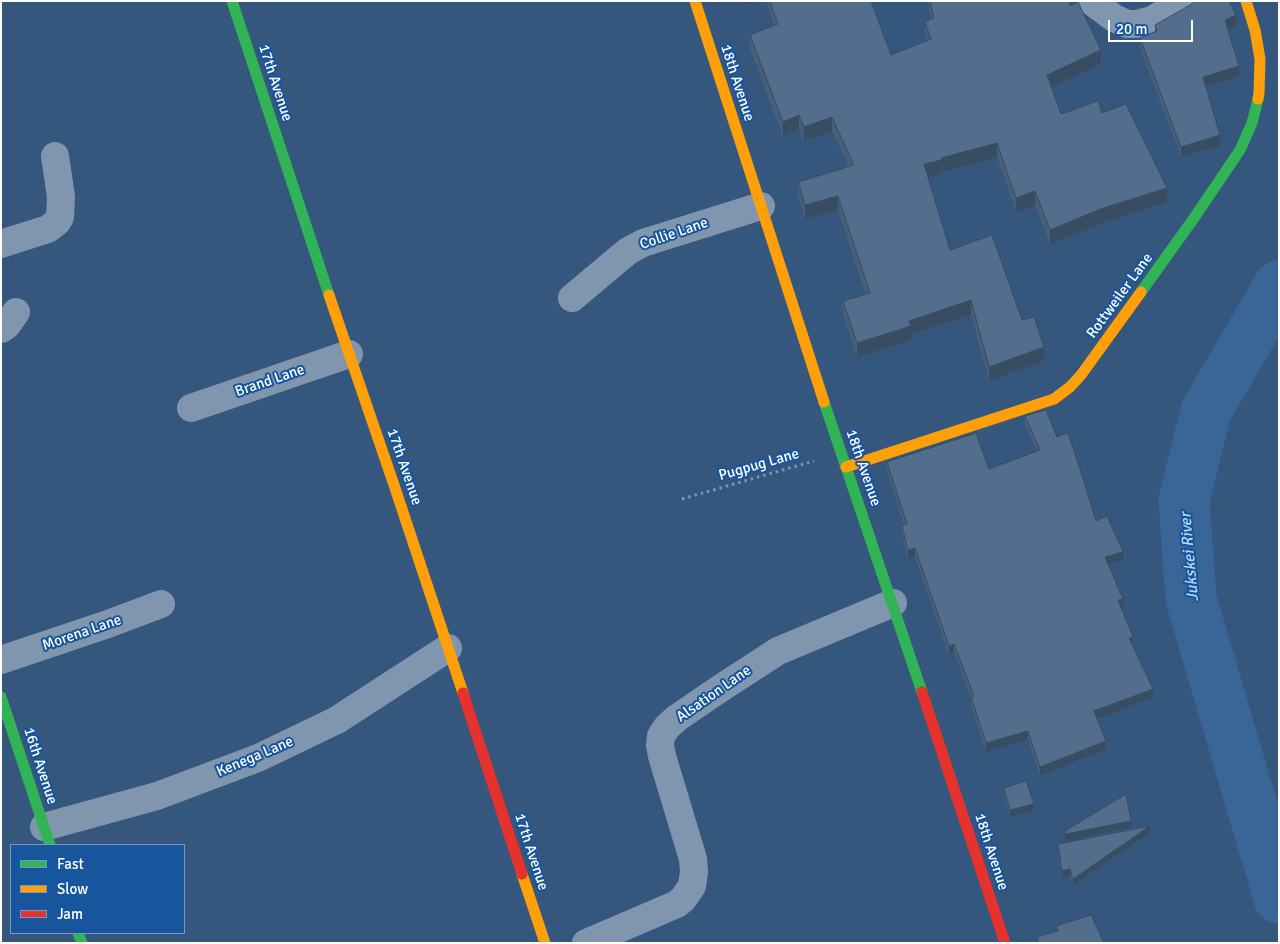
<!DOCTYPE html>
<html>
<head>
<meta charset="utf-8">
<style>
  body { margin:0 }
  #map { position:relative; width:1280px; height:944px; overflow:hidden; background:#35577e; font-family:Signika,sans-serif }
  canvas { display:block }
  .frame { position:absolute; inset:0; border:2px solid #fff; pointer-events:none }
  .legend { position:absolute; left:10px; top:844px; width:175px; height:90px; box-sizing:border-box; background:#17569c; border:1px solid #749ac4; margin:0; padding:6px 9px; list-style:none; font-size:15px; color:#fff }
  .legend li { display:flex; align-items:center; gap:10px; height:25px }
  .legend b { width:25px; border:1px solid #749ac4 }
  .scale { position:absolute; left:1108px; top:20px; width:85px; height:22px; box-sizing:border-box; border:2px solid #fff; border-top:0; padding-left:6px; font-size:15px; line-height:18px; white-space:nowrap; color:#fff; -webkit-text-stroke:4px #17569c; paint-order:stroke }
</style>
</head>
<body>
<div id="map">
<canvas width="1280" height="944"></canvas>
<div class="frame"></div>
<ul class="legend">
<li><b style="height:6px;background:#30b455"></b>Fast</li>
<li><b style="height:6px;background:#ff9f0a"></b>Slow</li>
<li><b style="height:6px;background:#e5322d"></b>Jam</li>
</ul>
<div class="scale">20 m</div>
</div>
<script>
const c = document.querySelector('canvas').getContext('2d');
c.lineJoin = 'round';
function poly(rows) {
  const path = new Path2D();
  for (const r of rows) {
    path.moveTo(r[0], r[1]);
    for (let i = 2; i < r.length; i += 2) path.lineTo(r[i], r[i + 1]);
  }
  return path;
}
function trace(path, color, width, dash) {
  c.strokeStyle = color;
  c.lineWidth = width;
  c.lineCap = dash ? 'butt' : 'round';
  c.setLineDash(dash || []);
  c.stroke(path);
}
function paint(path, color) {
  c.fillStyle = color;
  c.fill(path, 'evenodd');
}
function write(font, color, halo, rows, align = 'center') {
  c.font = font + ' Signika,sans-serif';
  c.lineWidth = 4;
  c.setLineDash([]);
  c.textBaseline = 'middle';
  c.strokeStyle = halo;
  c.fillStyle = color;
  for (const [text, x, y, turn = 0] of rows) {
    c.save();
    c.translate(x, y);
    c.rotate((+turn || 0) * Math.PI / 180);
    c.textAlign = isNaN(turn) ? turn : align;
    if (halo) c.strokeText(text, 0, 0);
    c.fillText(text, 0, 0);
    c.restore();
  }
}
const river = poly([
  [1279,286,1206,411,1184,500,1191,599,1279,898]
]);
const path = poly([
  [682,499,814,461]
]);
const street = poly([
  [1091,1,1114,18,1127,24,1137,24,1152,20,1184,1],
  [1,244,48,229,57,222,60,217,61,197,55,156],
  [572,298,628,251,643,243,761,206],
  [1,329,7,325,16,312],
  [191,408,349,354],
  [1,660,108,624,161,604],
  [44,827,157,796,258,758,337,720,448,648],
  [586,943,677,904,683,899,692,886,694,872,693,859,662,756,660,745,661,736,667,727,677,718,718,690,778,651,893,603]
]);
const fast = poly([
  [232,1,329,295],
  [1141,292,1194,218,1240,150,1252,123,1258,99],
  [824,402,922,692],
  [1,697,50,845],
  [78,933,82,943]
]);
const slow = poly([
  [695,1,824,402],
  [1246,1,1255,30,1260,59,1259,93,1258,99],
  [329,295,395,488,463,693],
  [846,467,1054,399,1070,387,1081,375,1141,292],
  [522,874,545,943]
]);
const jam = poly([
  [922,692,1005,943],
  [463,693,522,874]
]);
const wall = poly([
  [766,1,871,1,891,55,927,41,925,36,925,22,931,19,929,10,929,1,1069,1,1070,6,1101,64,1051,87,1061,114,1102,113,1167,202,1103,223,1050,244,1035,206,1016,212,997,157,942,172,942,174,928,177,950,250,1022,320,1044,361,989,381,971,315,911,334,911,340,857,357,843,315,843,301,866,295,838,210,805,219,798,196,798,182,849,167,832,131,804,141,799,129,783,136,750,49,750,35,774,25],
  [1155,25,1236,26,1228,30,1239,76,1206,87,1220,146,1181,157,1140,48,1140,38,1155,31],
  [1025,416,1057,437,1096,521,1123,560,1108,565,1123,607,1121,608,1133,645,1132,645,1153,697,1097,719,1106,749,1040,776,1028,740,986,752,971,705,971,699,954,652,949,655,915,557,908,559,902,534,902,526,904,525,887,470,887,462,989,469,1037,451,1025,425],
  [1004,788,1034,810,1010,817,1004,794],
  [1150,833,1073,885,1070,876,1062,877,1058,850,1058,844]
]);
const shadedWall = poly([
  [742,1,756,1,742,5],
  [1236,15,1236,26,1225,31,1225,20],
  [1101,50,1101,64,1047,89,1047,75],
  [1239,66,1239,76,1203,88,1203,77],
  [799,115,799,129,783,136,783,122],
  [832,117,832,131,804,141,804,127],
  [1220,135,1220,146,1181,157,1181,147],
  [997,143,997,157,942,172,942,174,924,178,924,164,941,158],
  [1167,188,1167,202,1103,223,1050,244,1050,230,1103,208],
  [1035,191,1035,206,1016,212,1016,198],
  [838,196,838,210,805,219,805,205],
  [971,300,971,315,911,334,911,340,857,357,857,343,909,321],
  [1044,347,1044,361,989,381,989,367],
  [915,548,915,557,908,559,908,550],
  [1123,552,1123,560,1105,566,1105,557],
  [1123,599,1123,607,1118,609,1118,600],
  [1133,637,1133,645,1129,646,1129,638],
  [954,644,954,652,949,655,949,646],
  [1153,689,1153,697,1094,720,1094,711],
  [1028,731,1028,740,986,752,986,743],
  [1106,741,1106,749,1040,776,1040,767],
  [1034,804,1034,810,1010,817,1010,810],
  [1131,821,1131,827,1066,841,1066,834],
  [1150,826,1150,833,1073,885,1073,879],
  [1070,869,1070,876,1062,877,1062,871]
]);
const building = poly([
  [770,1,871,1,891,55,931,39,925,22,934,18,930,1,1069,1,1070,6,1078,2,1101,50,1047,75,1061,114,1098,101,1102,113,1126,104,1167,188,1103,208,1050,230,1035,191,1016,198,997,143,941,158,942,160,924,164,950,250,992,235,1022,320,1034,317,1044,347,989,367,971,300,909,321,911,326,857,343,843,301,870,293,838,196,805,205,798,182,854,165,832,117,804,127,799,115,783,122,750,35,778,24,770,1],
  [1194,1,1229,1,1236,15,1225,20,1239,66,1203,77,1220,135,1181,147,1140,38,1157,31,1155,25,1192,4,1194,1],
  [1046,410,1057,437,1068,433,1079,466,1096,521,1107,516,1123,552,1105,557,1123,599,1118,600,1133,637,1129,638,1153,689,1094,711,1106,741,1040,767,1028,731,986,743,971,697,974,696,954,644,949,646,915,548,908,550,902,526,907,524,887,462,976,433,989,469,1040,450,1025,416,1046,410],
  [1026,781,1034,804,1010,810,1004,788,1026,781],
  [1126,794,1131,821,1066,834,1065,831,1126,794],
  [1150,826,1073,879,1070,869,1062,871,1058,844,1150,826],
  [1091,915,1104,943,1039,943,1037,937,1058,931,1056,926,1091,915]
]);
const streetNames = [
  ["17th Avenue",275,83,72],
  ["18th Avenue",737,83,72],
  ["Collie Lane",674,234,-19],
  ["Rottweiler Lane",1120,296,-54],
  ["Brand Lane",270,381,-19],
  ["Pugpug Lane",759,465,-16],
  ["17th Avenue",404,467,71],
  ["18th Avenue",863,468,71],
  ["Morena Lane",82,633,-19],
  ["Alsation Lane",714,694,-35],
  ["Kenega Lane",255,757,-23],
  ["16th Avenue",40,766,72],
  ["17th Avenue",531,852,72],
  ["18th Avenue",991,852,72]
];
const waterNames = [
  ["Jukskei River",1190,557,-95]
];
trace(river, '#3a6697', 51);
trace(path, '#8096af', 3, [2.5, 4]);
trace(street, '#8096af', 28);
trace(fast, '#30b455', 11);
trace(slow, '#ff9f0a', 11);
trace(jam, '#e5322d', 11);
paint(wall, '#475f78');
paint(shadedWall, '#394d62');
paint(building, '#526e8c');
trace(building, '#394d62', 1);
write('15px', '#fff', '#17569c', streetNames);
write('italic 16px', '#bad9f9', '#17569c', waterNames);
</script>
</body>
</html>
